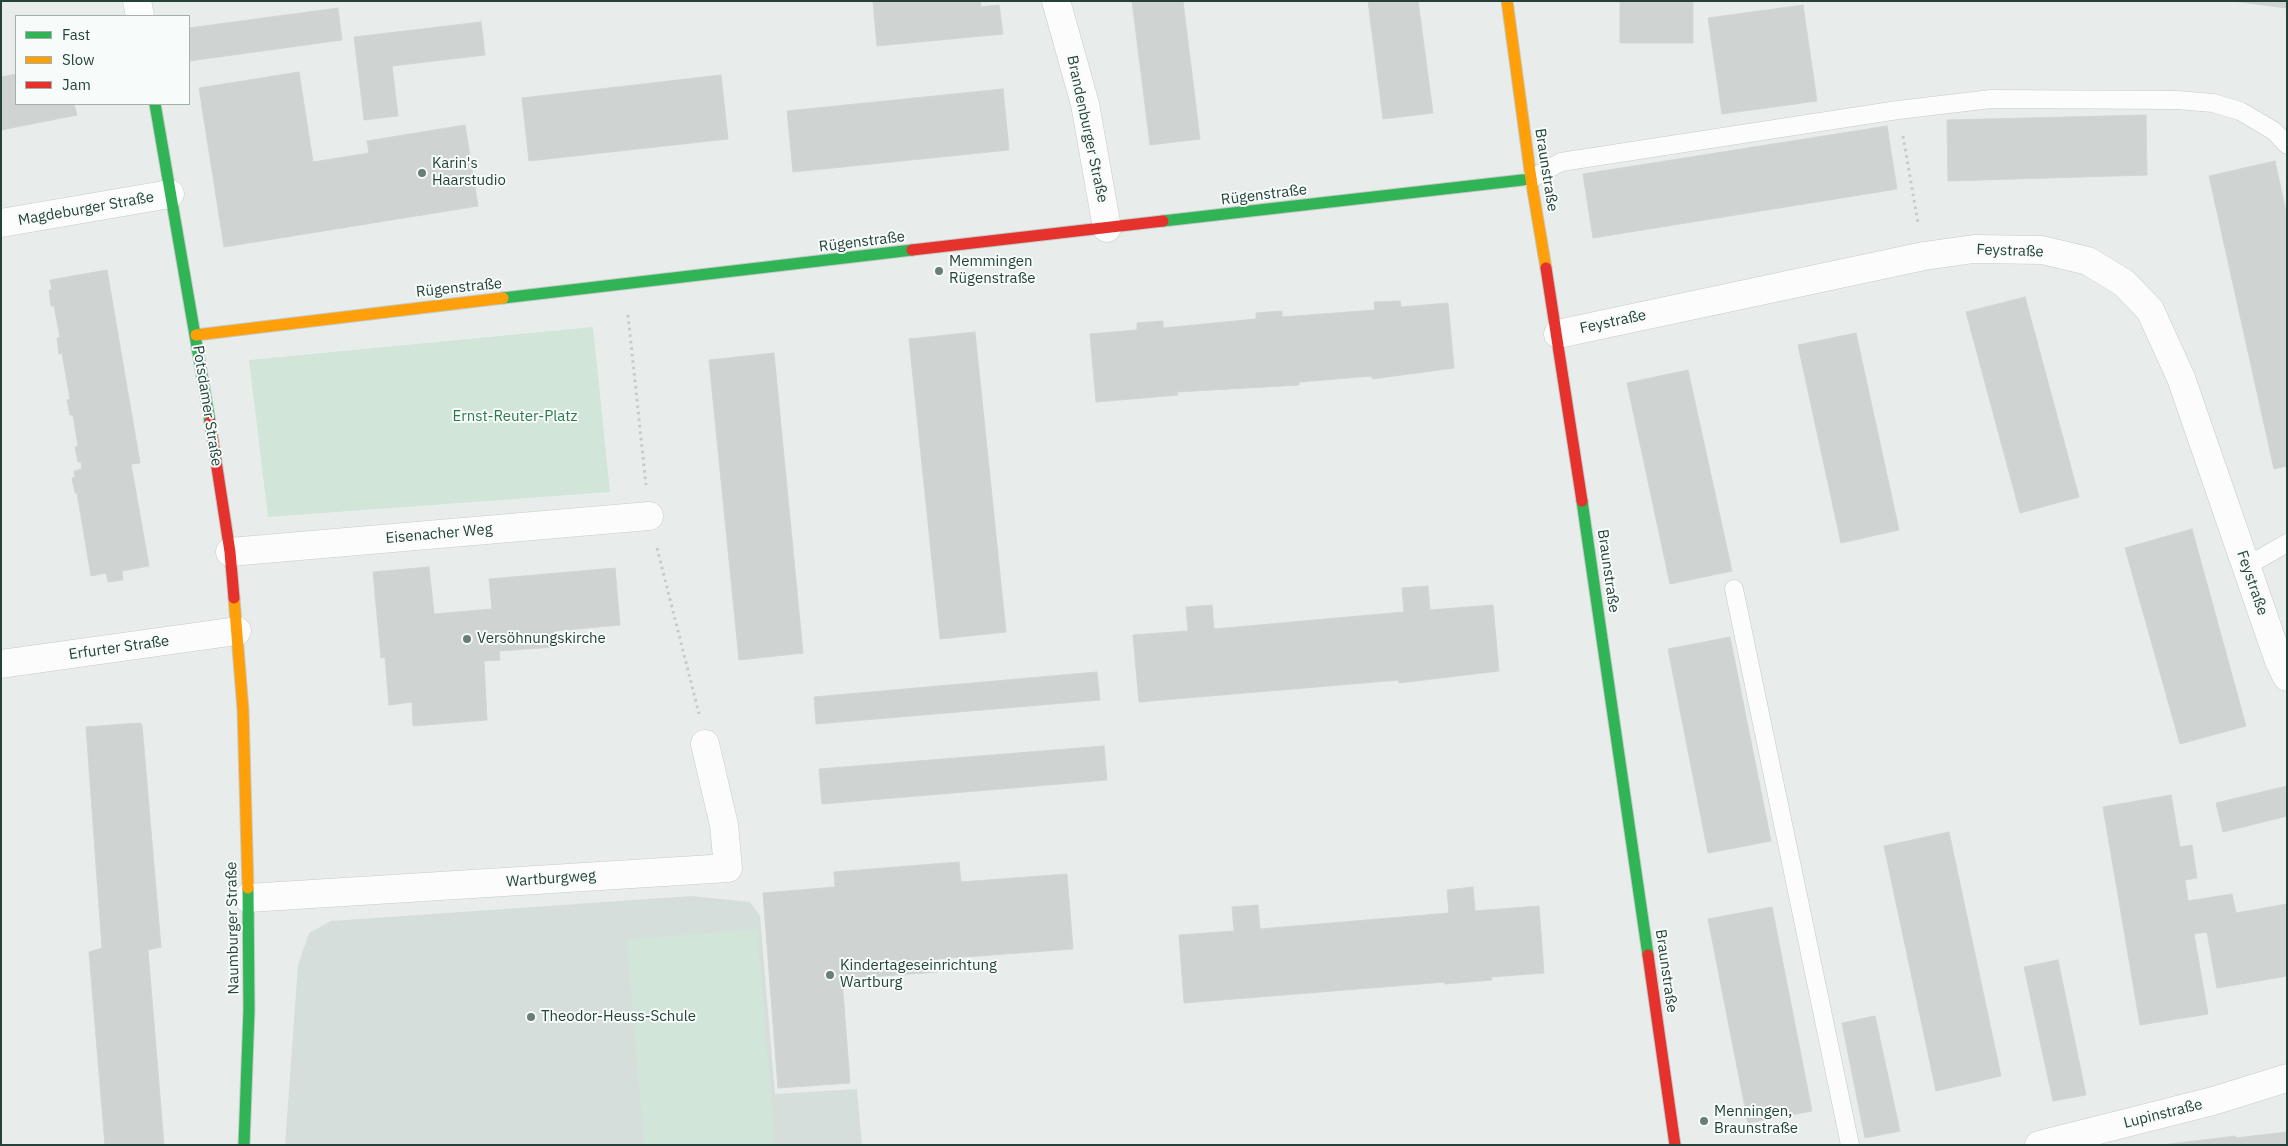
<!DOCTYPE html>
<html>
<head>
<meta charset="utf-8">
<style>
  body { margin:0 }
  #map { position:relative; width:2288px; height:1146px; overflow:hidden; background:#e8edeb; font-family:"IBM Plex Sans",sans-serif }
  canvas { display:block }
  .frame { position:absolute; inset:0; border:2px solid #24423a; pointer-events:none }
  .legend { position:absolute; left:15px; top:15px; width:175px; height:90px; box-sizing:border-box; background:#f7fbf9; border:1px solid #a3b1ad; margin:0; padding:6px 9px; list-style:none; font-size:15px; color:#24423a }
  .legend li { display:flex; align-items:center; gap:10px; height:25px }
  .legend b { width:25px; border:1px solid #a3b1ad }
</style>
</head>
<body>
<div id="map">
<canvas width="2288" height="1146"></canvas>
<div class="frame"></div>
<ul class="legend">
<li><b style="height:6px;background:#30b455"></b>Fast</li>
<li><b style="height:6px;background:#ff9f0a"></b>Slow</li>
<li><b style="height:6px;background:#e5322d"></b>Jam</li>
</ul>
</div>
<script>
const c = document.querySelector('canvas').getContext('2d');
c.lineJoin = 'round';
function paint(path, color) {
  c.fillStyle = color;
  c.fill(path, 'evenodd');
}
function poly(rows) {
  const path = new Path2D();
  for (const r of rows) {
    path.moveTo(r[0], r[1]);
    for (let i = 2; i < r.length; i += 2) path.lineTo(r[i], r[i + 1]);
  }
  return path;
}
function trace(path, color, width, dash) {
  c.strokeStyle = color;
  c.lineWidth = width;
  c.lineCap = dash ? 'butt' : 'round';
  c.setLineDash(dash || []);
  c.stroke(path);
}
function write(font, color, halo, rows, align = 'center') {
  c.font = font + ' "IBM Plex Sans",sans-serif';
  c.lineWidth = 4;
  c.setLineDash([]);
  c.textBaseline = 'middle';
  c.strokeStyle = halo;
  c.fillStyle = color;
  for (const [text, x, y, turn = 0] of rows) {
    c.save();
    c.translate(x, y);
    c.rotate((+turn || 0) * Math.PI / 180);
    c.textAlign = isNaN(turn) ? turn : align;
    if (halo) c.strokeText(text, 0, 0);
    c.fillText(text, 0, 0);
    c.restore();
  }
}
const built = poly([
  [691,896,750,902,760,916,775,1094,857,1089,862,1145,285,1145,298,965,309,933,331,921]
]);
const green = poly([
  [593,327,610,492,268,517,249,360],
  [757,929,775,1145,644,1145,627,940]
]);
const building = poly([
  [873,1,980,1,981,7,999,5,1003,34,877,46,873,1],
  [1132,1,1183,1,1200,139,1150,145,1132,1],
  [1368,1,1418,1,1433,113,1383,119,1368,1],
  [1620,1,1693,1,1693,43,1620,43,1620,1],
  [2232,1,2287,1,2287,8,2232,1],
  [1803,5,1817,101,1722,114,1708,18,1803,5],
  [338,8,342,40,189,61,189,28,338,8],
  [481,22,485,55,392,66,398,116,364,120,354,37,481,22],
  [299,72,313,162,369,153,367,141,465,125,478,206,224,247,199,88,299,72],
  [16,74,16,104,74,104,77,115,1,130,1,77,16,74],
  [721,75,728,139,529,161,522,98,721,75],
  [1003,89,1009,150,793,172,787,111,1003,89],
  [2146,115,2147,175,1948,181,1947,120,2146,115],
  [1887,126,1897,189,1593,238,1583,174,1887,126],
  [2275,161,2287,216,2287,466,2274,469,2209,176,2275,161],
  [107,270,140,463,131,464,149,566,122,571,123,580,108,582,106,573,91,576,77,493,75,493,72,478,75,477,74,471,82,469,81,462,78,462,75,447,78,446,73,415,70,415,67,400,70,399,62,353,59,354,57,338,60,337,54,306,51,306,49,290,52,290,50,280,107,270],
  [2025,297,2079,497,2020,513,1966,312,2025,297],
  [1400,301,1401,307,1448,303,1454,368,1372,379,1372,376,1299,382,1299,385,1177,392,1178,395,1096,402,1090,334,1137,330,1137,323,1163,321,1163,328,1256,319,1256,313,1282,311,1282,317,1375,310,1374,302,1400,301],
  [975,332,1006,632,940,639,909,339,975,332],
  [1856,333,1899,530,1841,543,1798,345,1856,333],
  [774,353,803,653,739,660,709,360,774,353],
  [1688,370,1732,571,1670,584,1627,383,1688,370],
  [2192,529,2246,726,2180,744,2125,548,2192,529],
  [429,567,434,614,492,609,489,579,615,568,620,625,555,631,556,647,499,651,500,660,484,661,487,720,413,726,412,702,389,705,385,657,381,658,373,572,429,567],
  [1428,586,1430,610,1493,605,1499,671,1399,683,1399,680,1139,702,1133,635,1188,631,1186,607,1212,605,1214,629,1404,612,1402,588,1428,586],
  [1730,637,1771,841,1708,853,1668,649,1730,637],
  [1097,672,1100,700,816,724,814,697,1097,672],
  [140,723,142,725,161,947,148,950,164,1145,105,1145,89,952,102,948,86,727,140,723],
  [1104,746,1107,780,822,804,819,769,1104,746],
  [2287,786,2287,816,2223,832,2216,803,2287,786],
  [2171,795,2180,847,2192,845,2197,878,2185,880,2188,901,2232,894,2236,913,2287,904,2287,976,2217,988,2207,932,2194,934,2208,1014,2140,1025,2103,807,2171,795],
  [1949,832,2001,1076,1936,1091,1884,846,1949,832],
  [959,862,961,882,1067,874,1073,949,937,959,938,972,842,979,850,1083,778,1088,763,893,835,887,834,872,959,862],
  [1473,887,1475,911,1539,906,1544,973,1491,977,1492,980,1445,984,1445,982,1184,1003,1179,935,1234,931,1232,907,1258,905,1260,929,1449,913,1447,890,1473,887],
  [1772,907,1812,1111,1748,1123,1708,919,1772,907],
  [2058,960,2086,1095,2053,1101,2024,967,2058,960],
  [1875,1016,1900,1131,1865,1138,1842,1023,1875,1016],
  [2287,1132,2287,1145,2161,1145,2236,1136,2236,1138,2287,1132]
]);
const path = poly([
  [1903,136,1918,223],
  [628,315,646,485],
  [657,548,699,714]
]);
const lane = poly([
  [1531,179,1561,162,1898,110,1991,99,2177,100,2213,103,2240,111,2274,131,2287,145],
  [2247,566,2287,543],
  [1734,589,1850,1145]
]);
const street = poly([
  [137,1,140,16],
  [1056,1,1085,104,1107,228],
  [1,223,170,194],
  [1558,334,1924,256,1974,249,2042,250,2088,261,2124,283,2150,310,2181,378,2279,661,2287,677],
  [230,552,649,516],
  [1,664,237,631],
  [248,898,728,868,724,825,705,744],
  [2039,1145,2213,1101,2287,1078]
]);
const fast = poly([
  [155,104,210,422],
  [1163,221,1531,179],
  [503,298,912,250],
  [1582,501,1648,955],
  [244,1145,249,1010,248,888]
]);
const slow = poly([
  [1507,1,1531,179,1546,268],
  [196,335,503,298],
  [234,598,243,710,248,888]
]);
const jam = poly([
  [912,250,1163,221],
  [1546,268,1582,501],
  [210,422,230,552,234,598],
  [1648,955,1675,1145]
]);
const markers = [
  [422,173,5,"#697e78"],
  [939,271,5,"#697e78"],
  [467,639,5,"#697e78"],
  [830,975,5,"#697e78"],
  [531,1017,5,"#697e78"],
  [1704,1121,5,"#697e78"]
];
const streetNames = [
  ["Brandenburger Straße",1087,129,78],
  ["Braunstraße",1546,170,81],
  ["Rügenstraße",1264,195,-7],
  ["Magdeburger Straße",86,209,-10],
  ["Rügenstraße",862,242,-7],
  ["Feystraße",2010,251,2],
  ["Rügenstraße",459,288,-6],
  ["Feystraße",1613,322,-12],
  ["Potsdamer Straße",207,406,81],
  ["Eisenacher Weg",439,534,-5],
  ["Braunstraße",1608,571,82],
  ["Feystraße",2252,583,71],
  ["Erfurter Straße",119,648,-8],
  ["Wartburgweg",551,879,-4],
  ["Naumburger Straße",233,928,-91],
  ["Braunstraße",1666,971,82],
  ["Lupinstraße",2163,1114,-14]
];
const poiNames = [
  ["Karin's",432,164],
  ["Haarstudio",432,181],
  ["Memmingen",949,262],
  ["Rügenstraße",949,279],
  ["Versöhnungskirche",477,639],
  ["Kindertageseinrichtung",840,966],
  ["Wartburg",840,983],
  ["Theodor-Heuss-Schule",541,1017],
  ["Menningen,",1714,1112],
  ["Braunstraße",1714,1129]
];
const parkNames = [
  ["Ernst-Reuter-Platz",515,417]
];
paint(built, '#d6dedb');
paint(green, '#d1e6d8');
paint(building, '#cfd4d2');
trace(building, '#d1d6d4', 1);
trace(lane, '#c5cac8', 19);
trace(street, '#c5cac8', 29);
trace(fast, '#c3cbc8', 13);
trace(slow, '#c3cbc8', 13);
trace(jam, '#c3cbc8', 13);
trace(path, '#c3ccca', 3, [2.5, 4]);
trace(lane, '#fcfcfc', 18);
trace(street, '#fcfcfc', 28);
trace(fast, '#30b455', 11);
trace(slow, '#ff9f0a', 11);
trace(jam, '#e5322d', 11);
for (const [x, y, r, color] of markers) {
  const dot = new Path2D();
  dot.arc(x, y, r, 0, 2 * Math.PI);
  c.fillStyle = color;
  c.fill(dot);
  trace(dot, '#f7fbf9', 2);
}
write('15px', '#24423a', '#f7fbf9', streetNames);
write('15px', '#24423a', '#f7fbf9', poiNames, 'left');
write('15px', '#2d7a4b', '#f7fbf9', parkNames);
</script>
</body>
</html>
